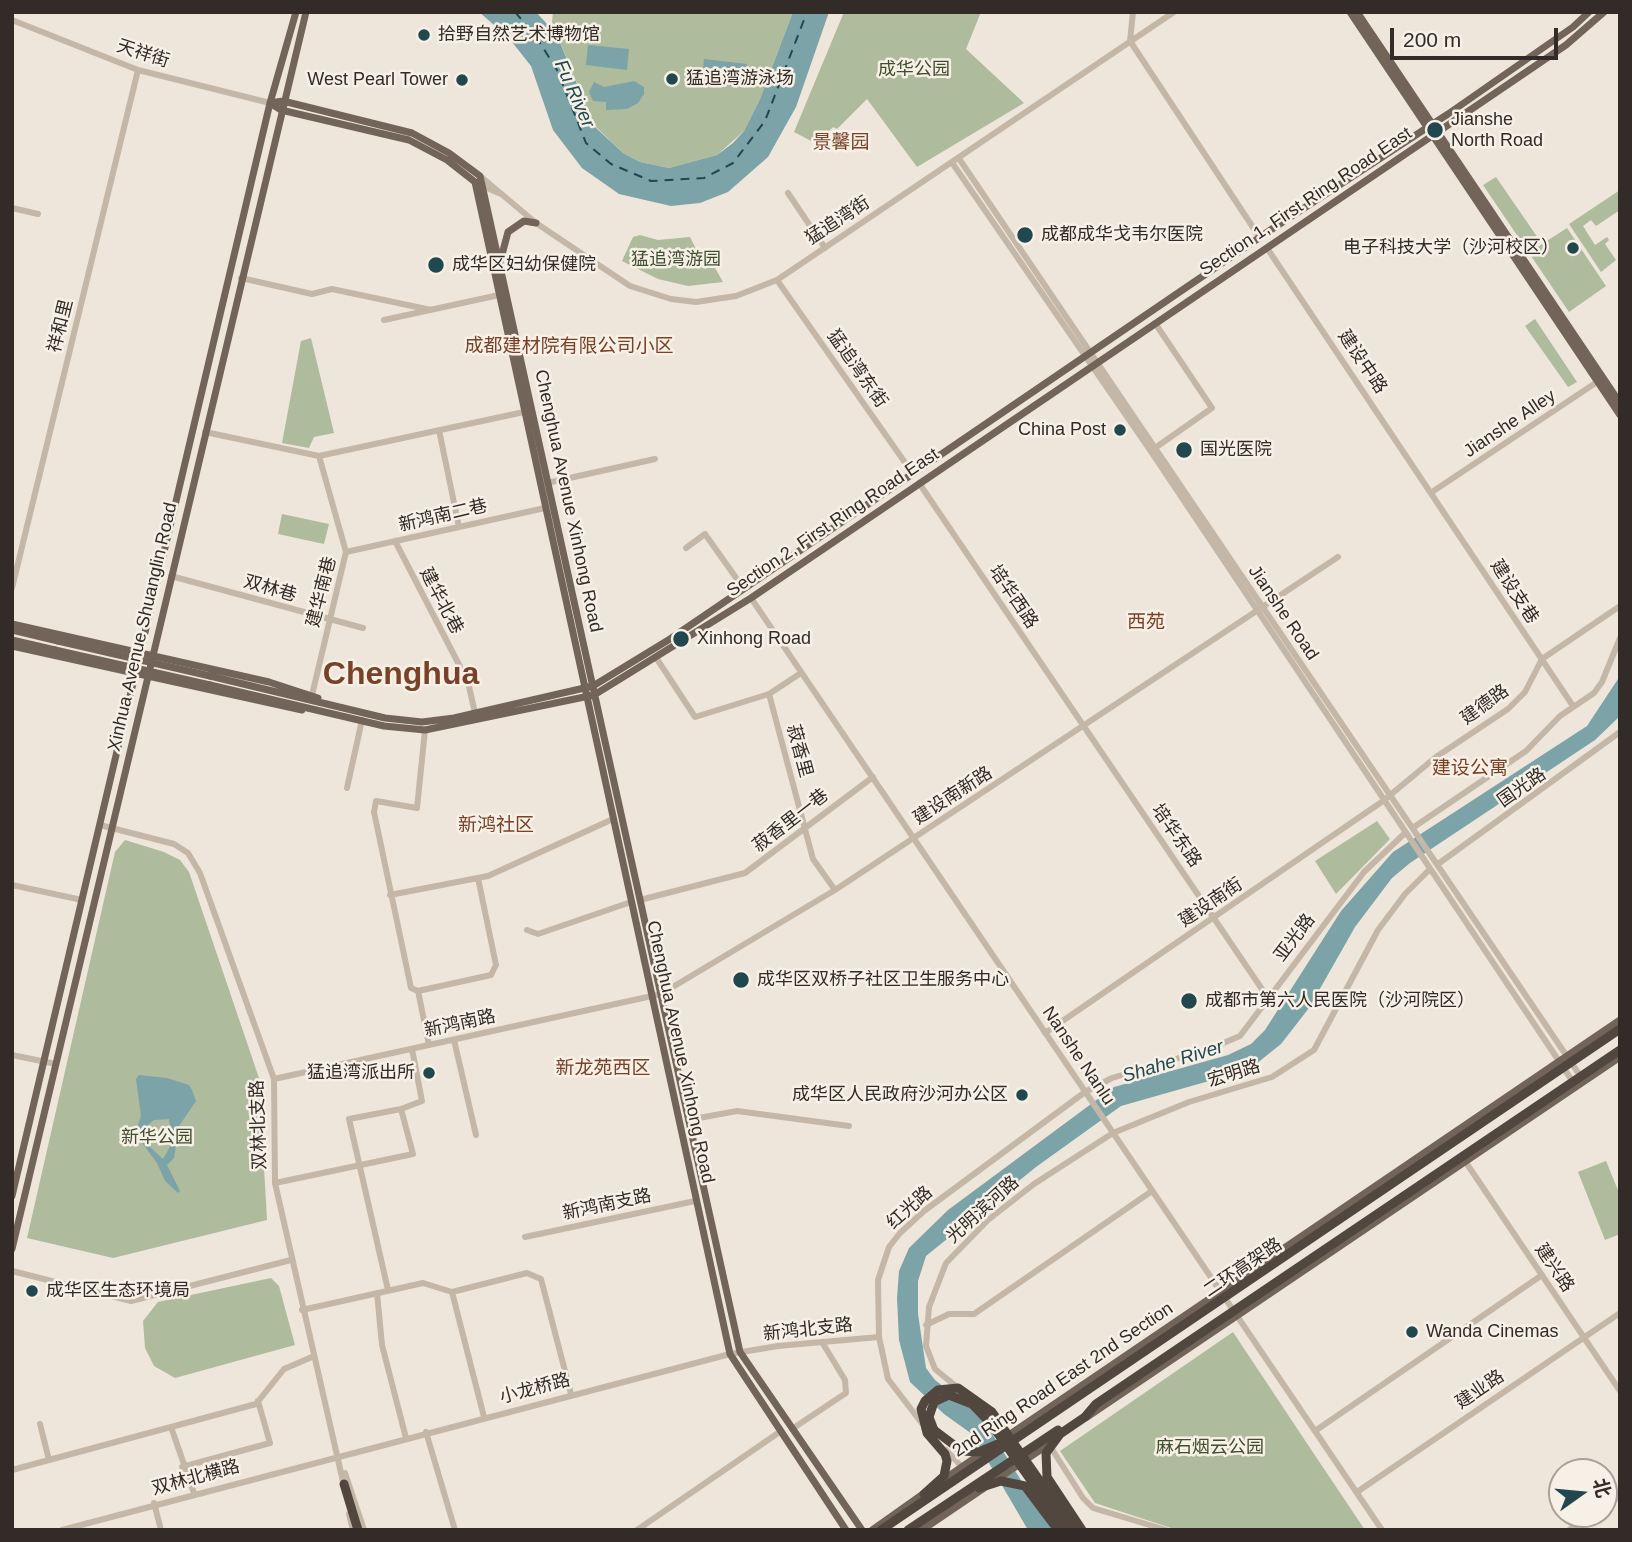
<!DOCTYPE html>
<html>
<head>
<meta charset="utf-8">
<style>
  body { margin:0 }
  #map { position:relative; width:1632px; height:1542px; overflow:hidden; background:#eee6da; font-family:Arial,"Noto Sans SC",sans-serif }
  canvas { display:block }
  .frame { position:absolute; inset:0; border:14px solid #322b27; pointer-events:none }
  .north { position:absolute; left:1548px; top:1458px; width:70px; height:70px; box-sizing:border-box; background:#f7f0e6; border:2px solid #a8a19a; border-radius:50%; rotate:75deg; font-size:19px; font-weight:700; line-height:28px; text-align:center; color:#322b27 }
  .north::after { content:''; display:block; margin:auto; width:24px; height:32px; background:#21484f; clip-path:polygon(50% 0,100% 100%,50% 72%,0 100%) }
  .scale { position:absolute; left:1390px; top:28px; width:168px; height:32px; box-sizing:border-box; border:4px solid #322b27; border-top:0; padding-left:9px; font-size:21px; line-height:24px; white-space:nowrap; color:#322b27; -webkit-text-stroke:5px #f7f0e6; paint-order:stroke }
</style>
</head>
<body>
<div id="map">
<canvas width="1632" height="1542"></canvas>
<div class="frame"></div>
<div class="north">北</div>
<div class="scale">200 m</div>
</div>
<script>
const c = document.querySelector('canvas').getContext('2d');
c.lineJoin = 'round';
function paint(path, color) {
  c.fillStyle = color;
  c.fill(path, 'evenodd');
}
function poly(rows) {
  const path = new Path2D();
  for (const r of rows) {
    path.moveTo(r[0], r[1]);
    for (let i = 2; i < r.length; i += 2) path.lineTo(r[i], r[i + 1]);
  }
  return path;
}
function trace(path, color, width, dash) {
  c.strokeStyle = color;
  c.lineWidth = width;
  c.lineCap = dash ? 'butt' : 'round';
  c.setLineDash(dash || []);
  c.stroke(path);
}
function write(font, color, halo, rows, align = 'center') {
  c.font = font + ' Arial,"Noto Sans SC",sans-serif';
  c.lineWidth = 5;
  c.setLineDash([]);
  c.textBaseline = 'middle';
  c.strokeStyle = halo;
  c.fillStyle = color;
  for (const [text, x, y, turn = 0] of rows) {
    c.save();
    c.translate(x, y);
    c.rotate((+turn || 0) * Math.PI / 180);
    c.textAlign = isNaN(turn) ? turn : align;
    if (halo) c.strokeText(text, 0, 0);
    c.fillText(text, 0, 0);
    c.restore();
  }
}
const green = poly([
  [553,12,793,12,760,99,744,131,717,155,669,168,640,162,623,153,594,125,552,22],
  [844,12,981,12,966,49,1024,103,917,167,867,99,837,129,833,127,817,144,794,132],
  [1496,177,1538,238,1532,242,1536,248,1567,228,1606,286,1569,312,1483,185],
  [1620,190,1620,210,1596,226,1591,220,1583,226,1595,245,1607,237,1609,240,1605,244,1616,260,1601,272,1569,224],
  [640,235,658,240,690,237,698,253,706,252,723,282,688,286,658,279,622,261,633,237],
  [1535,319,1577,382,1568,387,1525,326],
  [311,338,334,433,314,437,309,448,282,443,301,341],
  [282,514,329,524,324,544,278,534],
  [1377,821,1390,839,1336,894,1315,861],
  [125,840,164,852,180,860,189,872,259,1078,267,1220,113,1258,27,1238,115,852],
  [1606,1161,1620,1195,1620,1234,1605,1240,1578,1172],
  [271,1278,279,1286,295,1345,175,1378,154,1366,145,1348,143,1321,158,1302],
  [1233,1332,1314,1454,1365,1530,1177,1530,1095,1503,1060,1451]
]);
const water = poly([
  [479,12,536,12,557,35,594,126,623,153,640,162,669,168,717,155,733,143,744,131,760,99,793,12,829,12,796,107,768,157,728,192,700,203,671,206,619,194,582,168,553,130,531,66,508,37],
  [588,45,629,49,627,70,586,65],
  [704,59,747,64,744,84,702,79],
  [634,81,644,87,644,94,638,103,627,109,606,110,606,102,593,101,589,92,594,82,604,87],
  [1620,676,1620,716,1595,740,1410,863,1392,878,1355,927,1309,1008,1281,1044,1256,1064,1223,1077,1121,1106,1036,1167,926,1256,918,1281,918,1314,926,1368,935,1380,981,1416,1052,1530,1028,1530,972,1434,944,1414,910,1382,899,1340,897,1298,899,1271,909,1248,948,1210,1114,1087,1228,1055,1251,1044,1265,1030,1341,911,1393,852,1587,726],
  [139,1075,167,1078,189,1085,192,1090,196,1101,179,1126,174,1158,167,1165,180,1191,178,1193,165,1181,157,1163,140,1140,137,1128,141,1116,136,1079],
  [169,1119,172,1143,163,1159,148,1145,143,1129,154,1120]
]);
const ferry = poly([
  [515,12,535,35,557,70,586,143,611,164,651,181,704,178,733,163,765,121,807,12]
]);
const minor = poly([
  [1133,12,1130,41,1260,238],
  [12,20,138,70,270,103],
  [960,160,1583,1080],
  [953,164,1150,450,1575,1085],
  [480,176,536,223,630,286,671,299,696,302,736,296,777,280,1174,12],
  [480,185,501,194],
  [788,193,825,248],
  [12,208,38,214],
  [1267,248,1573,706],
  [241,278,312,294,332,289,431,310],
  [777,280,913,474],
  [384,320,499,295],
  [439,430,459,527],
  [205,432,319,456,524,412],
  [1155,448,1212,408,1155,323],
  [547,483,655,459],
  [919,483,1268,998],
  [1432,492,1600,380],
  [395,541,468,682,475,713],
  [686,548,705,534,744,589],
  [346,552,545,508],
  [171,576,363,628],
  [12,588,138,70],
  [751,598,1382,1530],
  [657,659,695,717,769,694,801,673],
  [769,694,813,859,835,890],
  [312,695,346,552,319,456],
  [425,730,417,808,376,801,374,812,411,988,418,991,429,1045],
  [347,788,362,720],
  [100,825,174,844,188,853,200,873,274,1079,275,1183,344,1486],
  [1414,827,1526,751,1560,716,1594,693,1602,682,1620,638],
  [1438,864,1620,732],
  [12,885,82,900],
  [390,895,488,876,613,819],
  [640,900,745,873,873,777],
  [527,930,538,934,631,902],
  [418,991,491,975,496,965,478,878],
  [1045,1033,1383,801,1436,757,1508,709,1525,692,1542,659,1620,606],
  [454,1040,476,1135],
  [12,1055,56,1064],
  [274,1079,661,994,835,890,1338,557],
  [688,1120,737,1111,849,1126],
  [1465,1161,1620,1391],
  [275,1183,413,1154,401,1109],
  [525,1237,695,1201],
  [12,1271,131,1301,291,1260],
  [388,1290,349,1119,401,1109,422,1101,412,1049],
  [452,1292,484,1417],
  [377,1293,382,1345,406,1438],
  [302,1310,423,1283,452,1292,527,1273,541,1279,571,1394],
  [926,1325,949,1314,974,1314,1152,1191],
  [958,1388,935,1369,926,1346,929,1307,946,1263,988,1220,1034,1184,1113,1133,1189,1102,1272,1077,1314,1050,1378,930,1405,894,1430,869],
  [40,1424,49,1460],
  [924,1426,888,1379,879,1337,878,1280,889,1247,900,1233,924,1211,1085,1092,1112,1078,1209,1049,1240,1036,1364,872,1405,833],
  [171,1427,194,1493],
  [792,1429,846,1393,845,1380,822,1342],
  [1315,1431,1542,1275],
  [426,1432,455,1530],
  [1050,1446,1083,1498,1093,1508,1166,1530],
  [946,1450,962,1467],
  [182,1467,270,1443,258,1401],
  [12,1470,256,1404,284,1369,312,1357],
  [345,1473,364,1530],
  [1357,1492,1620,1313],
  [154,1503,161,1530],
  [1604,1506,1620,1496],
  [349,1514,353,1530],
  [62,1530,730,1354,778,1346,879,1337],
  [637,1530,781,1431],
  [1569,1530,1592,1514]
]);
const major = poly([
  [1350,12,1620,415],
  [1357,12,1620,403],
  [270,103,283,101,412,133,449,153,480,176,740,1352,862,1530],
  [270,103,281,110,409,140,447,160,475,182,730,1354,846,1530],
  [500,262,508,232,524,221,536,223],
  [12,624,269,682,318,698],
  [12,630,58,641],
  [12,640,55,650],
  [12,646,302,710],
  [210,676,385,718,422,722,454,718,593,686,670,639,1272,229,1448,114,1573,27,1589,12],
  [210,685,384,726,425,730,594,695,751,598,1566,45,1604,12],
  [12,1196,270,103,296,12],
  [12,1249,306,12],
  [1087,1417,1620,1057],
  [1006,1437,1620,1020],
  [943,1480,985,1451],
  [872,1530,927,1491],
  [922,1530,1052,1442]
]);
const highway = poly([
  [934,1430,929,1417,934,1402,949,1395,972,1404,991,1424,1066,1530],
  [344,1484,358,1530]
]);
const majorBridge = poly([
  [58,641,210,676],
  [55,650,210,685]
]);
const highwayBridge = poly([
  [934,1430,962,1451,979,1452,998,1444],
  [979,1488,1001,1481,1025,1486,1058,1530],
  [924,1494,944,1476,947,1461,945,1454,927,1433,921,1409,925,1401,938,1390,958,1388,992,1412,1074,1530],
  [881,1530,1620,1029],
  [908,1530,1058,1430],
  [1082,1530,1047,1477,1046,1453,1060,1434,1085,1417,1096,1404,1620,1050]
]);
const markers = [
  [424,35,7,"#21484f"],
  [672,79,7,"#21484f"],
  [462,80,7,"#21484f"],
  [1435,130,9,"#21484f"],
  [1025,235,9,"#21484f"],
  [1573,248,7,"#21484f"],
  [436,265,9,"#21484f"],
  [1120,430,7,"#21484f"],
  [1184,450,9,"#21484f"],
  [681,639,9,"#21484f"],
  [741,980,9,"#21484f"],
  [1189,1001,9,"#21484f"],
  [429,1073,7,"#21484f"],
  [1022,1095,7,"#21484f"],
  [32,1291,7,"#21484f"],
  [1412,1332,7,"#21484f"]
];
const poiNames = [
  ["拾野自然艺术博物馆",438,35],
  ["猛追湾游泳场",686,79],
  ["West Pearl Tower",448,80,"right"],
  ["Jianshe",1451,120],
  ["North Road",1451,141],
  ["成都成华戈韦尔医院",1041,235],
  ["电子科技大学（沙河校区）",1559,248,"right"],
  ["成华区妇幼保健院",452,265],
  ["China Post",1106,430,"right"],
  ["国光医院",1200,450],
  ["Xinhong Road",697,639],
  ["成华区双桥子社区卫生服务中心",757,980],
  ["成都市第六人民医院（沙河院区）",1205,1001],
  ["猛追湾派出所",415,1073,"right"],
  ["成华区人民政府沙河办公区",1008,1095,"right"],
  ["成华区生态环境局",46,1291],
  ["Wanda Cinemas",1426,1332]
];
const streetNames = [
  ["天祥街",143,54,18],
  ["Section 1, First Ring Road East",1306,202,-34],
  ["猛追湾街",838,221,-33],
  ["祥和里",61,326,-76],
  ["建设中路",1362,362,56],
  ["猛追湾东街",857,369,55],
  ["Jianshe Alley",1510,424,-34],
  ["Chenghua Avenue Xinhong Road",568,501,78],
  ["新鸿南二巷",443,516,-13],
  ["Section 2, First Ring Road East",833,523,-34],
  ["双林巷",270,589,16],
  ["建华南巷",322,592,-76],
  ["建设支巷",1514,592,57],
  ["培华西路",1013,597,56],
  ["建华北巷",441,601,62],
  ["Jianshe Road",1283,613,56],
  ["Xinhua Avenue Shuanglin Road",143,627,-77],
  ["建德路",1485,705,-36],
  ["菽香里",799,751,75],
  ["国光路",1522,788,-35],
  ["建设南新路",953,796,-33],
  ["菽香里一巷",791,821,-38],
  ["培华东路",1176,836,55],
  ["建设南街",1211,903,-34],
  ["亚光路",1295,938,-53],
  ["新鸿南路",460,1024,-12],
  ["Chenghua Avenue Xinhong Road",680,1052,78],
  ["Nanshe Nanlu",1078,1056,56],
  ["宏明路",1234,1074,-17],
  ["双林北支路",259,1125,-92],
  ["新鸿南支路",607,1205,-12],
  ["红光路",910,1208,-42],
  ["光明滨河路",983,1210,-42],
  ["二环高架路",1243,1268,-34],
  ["建兴路",1554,1268,56],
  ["新鸿北支路",808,1330,-6],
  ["2nd Ring Road East 2nd Section",1063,1380,-34],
  ["小龙桥路",535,1389,-15],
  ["建业路",1480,1390,-34],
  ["双林北横路",196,1478,-15]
];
const parkNames = [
  ["成华公园",914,70],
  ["猛追湾游园",676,260],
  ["新华公园",157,1138],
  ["麻石烟云公园",1210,1448]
];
const waterNames = [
  ["Fu River",574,94,66],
  ["Shahe River",1173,1062,-17]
];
const neighbourhoodNames = [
  ["景馨园",841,143],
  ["成都建材院有限公司小区",569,347],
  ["西苑",1146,623],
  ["建设公寓",1470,769],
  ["新鸿社区",496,826],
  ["新龙苑西区",603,1069]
];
const townNames = [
  ["Chenghua",401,675]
];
paint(green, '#aebb9c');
paint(water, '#7ca3a8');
trace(ferry, '#21484f', 2, [9, 7]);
trace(minor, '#c5b7a7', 6);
trace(major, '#736459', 7);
trace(highway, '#52473f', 9);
trace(majorBridge, '#736459', 7);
trace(highwayBridge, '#52473f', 9);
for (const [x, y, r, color] of markers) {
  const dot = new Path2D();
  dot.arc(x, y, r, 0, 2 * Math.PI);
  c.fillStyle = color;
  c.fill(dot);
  trace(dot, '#f7f0e6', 2.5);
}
write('18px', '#322b27', '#f7f0e6', poiNames, 'left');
write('18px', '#322b27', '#f7f0e6', streetNames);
write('18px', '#3f4e2d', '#f7f0e6', parkNames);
write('italic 19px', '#21484f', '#f7f0e6', waterNames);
write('19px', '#784229', '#f7f0e6', neighbourhoodNames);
write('bold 32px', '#784229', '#f7f0e6', townNames);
</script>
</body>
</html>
